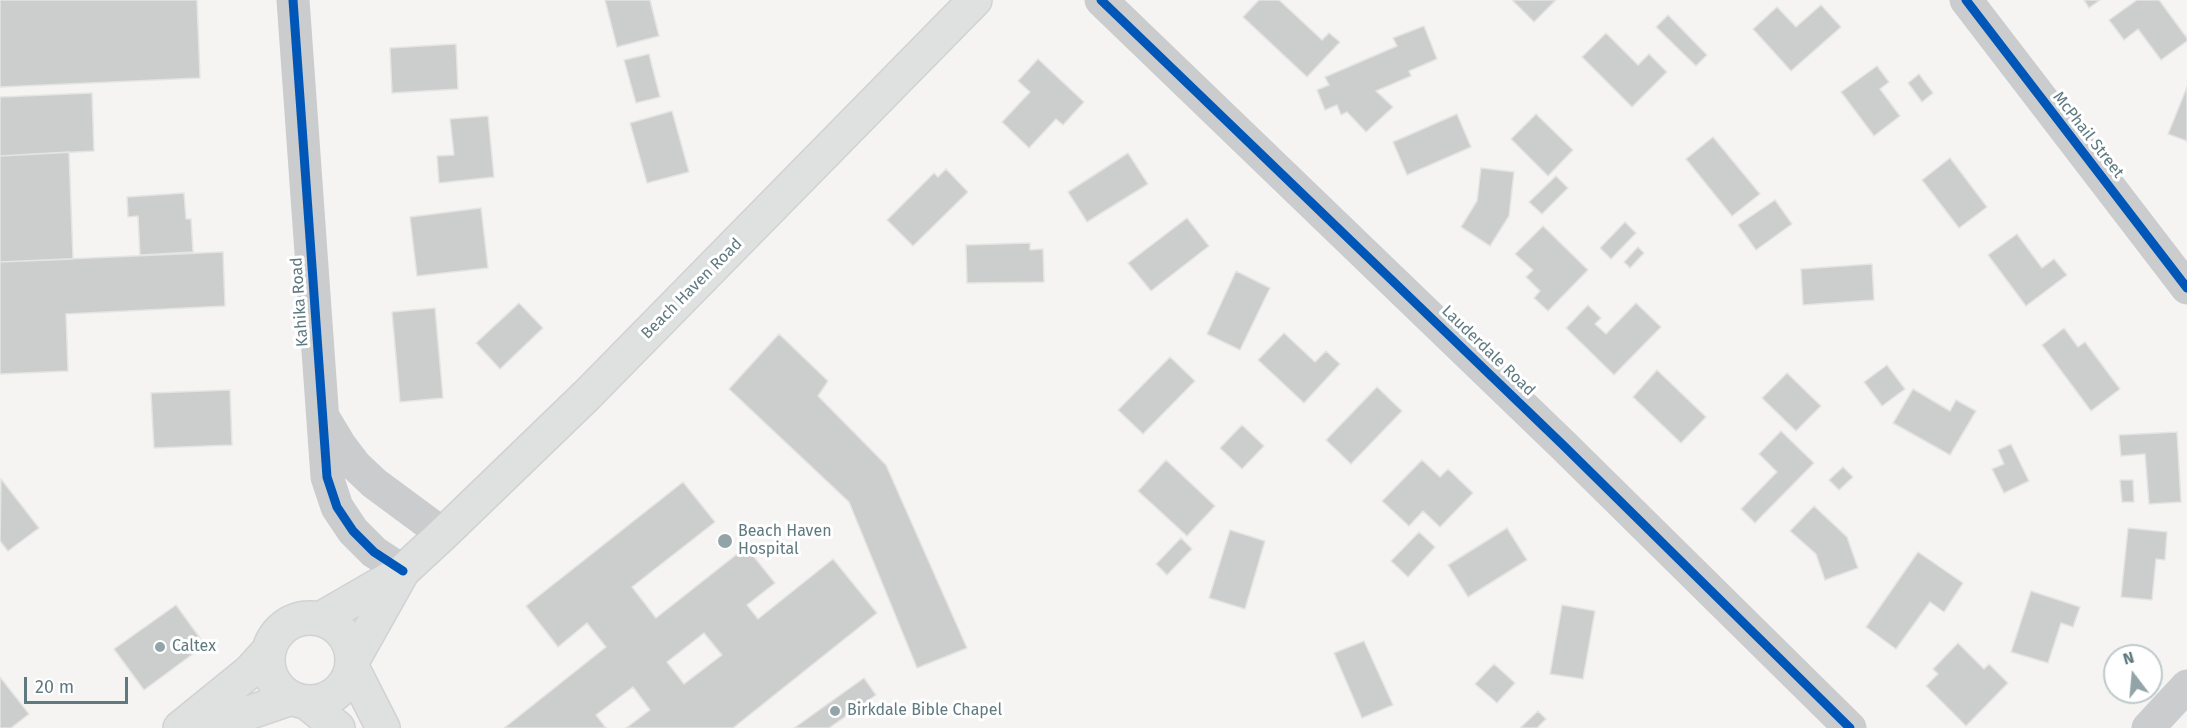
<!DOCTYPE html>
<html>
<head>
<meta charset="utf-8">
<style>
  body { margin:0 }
  #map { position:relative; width:2187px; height:728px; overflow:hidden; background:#f5f4f3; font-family:"Fira Sans",sans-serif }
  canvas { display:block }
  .north { position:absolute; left:2103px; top:644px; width:60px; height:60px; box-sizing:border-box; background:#fff; border:2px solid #bfc9cc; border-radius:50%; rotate:344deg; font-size:16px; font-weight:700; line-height:24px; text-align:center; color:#5e7980 }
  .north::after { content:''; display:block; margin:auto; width:21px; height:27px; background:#93a4a8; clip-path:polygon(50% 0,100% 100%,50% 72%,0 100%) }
  .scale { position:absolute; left:24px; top:677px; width:104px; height:27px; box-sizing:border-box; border:3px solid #5e7980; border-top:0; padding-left:8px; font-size:18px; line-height:21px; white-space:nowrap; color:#5e7980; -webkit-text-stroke:4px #fff; paint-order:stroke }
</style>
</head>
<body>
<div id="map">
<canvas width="2187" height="728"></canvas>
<div class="north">N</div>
<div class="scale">20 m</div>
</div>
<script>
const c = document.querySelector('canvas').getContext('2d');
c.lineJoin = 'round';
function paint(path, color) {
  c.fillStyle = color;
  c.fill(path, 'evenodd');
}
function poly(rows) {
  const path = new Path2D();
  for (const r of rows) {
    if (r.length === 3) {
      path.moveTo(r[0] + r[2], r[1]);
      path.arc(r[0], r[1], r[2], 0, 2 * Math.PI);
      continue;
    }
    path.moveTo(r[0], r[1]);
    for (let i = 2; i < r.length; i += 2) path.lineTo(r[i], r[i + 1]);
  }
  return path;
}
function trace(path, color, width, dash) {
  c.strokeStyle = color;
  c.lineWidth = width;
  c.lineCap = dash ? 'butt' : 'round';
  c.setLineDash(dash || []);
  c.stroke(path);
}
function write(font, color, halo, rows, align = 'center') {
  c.font = font + ' "Fira Sans",sans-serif';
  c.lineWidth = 6;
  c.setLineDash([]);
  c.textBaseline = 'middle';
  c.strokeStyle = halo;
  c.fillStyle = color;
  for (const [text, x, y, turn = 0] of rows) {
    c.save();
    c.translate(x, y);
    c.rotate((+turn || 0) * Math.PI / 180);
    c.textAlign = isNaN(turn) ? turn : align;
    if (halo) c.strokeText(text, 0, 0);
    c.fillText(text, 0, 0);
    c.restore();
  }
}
const building = poly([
  [0,0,197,0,200,78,0,87,0,0],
  [605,0,650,0,659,36,617,47,605,0],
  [1259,0,1279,0,1322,40,1329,33,1340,42,1307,77,1243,17,1259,0],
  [1512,0,1556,0,1534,22,1512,0],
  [2084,0,2100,0,2089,8,2084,0],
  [2137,0,2159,0,2187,38,2187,41,2161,60,2138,29,2124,40,2109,20,2137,0],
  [1821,5,1841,27,1791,71,1753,29,1777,7,1796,27,1821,5],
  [1668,15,1707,55,1696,66,1656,27,1668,15],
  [1424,26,1437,59,1409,71,1411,76,1376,91,1393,107,1366,132,1347,112,1341,115,1337,105,1325,110,1317,90,1329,85,1325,77,1397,46,1393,38,1424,26],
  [1606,33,1638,65,1649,54,1667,72,1632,107,1582,57,1606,33],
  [456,44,458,89,392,93,390,48,456,44],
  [649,54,660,97,636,103,624,60,649,54],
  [1038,59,1084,102,1063,125,1056,119,1029,148,1002,122,1030,92,1018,81,1038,59],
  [1877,66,1889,82,1880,89,1900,116,1874,136,1841,92,1877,66],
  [1919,74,1933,93,1922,102,1908,83,1919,74],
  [2187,87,2187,141,2168,134,2187,87],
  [92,93,94,151,0,156,0,97,92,93],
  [672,111,689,172,647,183,630,123,672,111],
  [1457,114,1471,147,1407,175,1393,142,1457,114],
  [1536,114,1573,150,1548,176,1511,139,1536,114],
  [488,116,494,177,439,183,437,156,454,155,450,119,488,116],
  [1713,137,1760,194,1732,216,1686,159,1713,137],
  [69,152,73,259,0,262,0,156,69,152],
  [1128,153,1148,184,1087,222,1068,192,1128,153],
  [1950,158,1987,207,1959,228,1922,180,1950,158],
  [1481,168,1514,172,1509,216,1490,246,1461,227,1477,201,1481,168],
  [946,169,968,192,913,246,887,220,934,173,938,177,946,169],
  [1556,176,1568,188,1542,214,1529,202,1556,176],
  [184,193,186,219,191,219,193,252,140,255,138,216,128,217,127,197,184,193],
  [1775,200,1792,224,1756,250,1738,225,1775,200],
  [481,208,488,268,417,276,410,217,481,208],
  [1187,218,1209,246,1151,291,1128,263,1187,218],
  [1625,222,1636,233,1611,259,1600,248,1625,222],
  [1543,226,1588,270,1548,311,1534,298,1540,291,1526,277,1533,270,1515,254,1543,226],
  [2017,234,2042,268,2054,259,2067,275,2026,306,1988,255,2017,234],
  [1030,243,1030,250,1043,249,1044,282,967,283,966,245,1030,243],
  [1638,247,1644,253,1630,268,1624,262,1638,247],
  [223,252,225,306,66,314,68,371,0,374,0,262,223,252],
  [1872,264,1874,300,1803,305,1801,269,1872,264],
  [1236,271,1270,288,1240,350,1207,334,1236,271],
  [519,303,543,328,500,369,476,343,519,303],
  [1636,303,1661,327,1614,375,1566,328,1588,305,1601,318,1595,324,1606,334,1636,303],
  [435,308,443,398,400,402,392,312,435,308],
  [2064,328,2078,347,2085,342,2120,389,2091,411,2042,345,2064,328],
  [1284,333,1315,362,1326,351,1340,364,1304,403,1258,360,1284,333],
  [779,334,828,381,818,396,886,465,967,648,917,668,849,502,729,389,779,334],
  [1170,357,1195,381,1143,434,1118,410,1170,357],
  [1887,365,1905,389,1882,406,1864,382,1887,365],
  [1657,370,1706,417,1681,443,1633,397,1657,370],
  [1787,373,1821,406,1796,431,1762,398,1787,373],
  [1377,387,1402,411,1351,464,1326,440,1377,387],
  [1913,389,1950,411,1956,400,1976,411,1950,455,1893,423,1913,389],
  [230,390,232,445,154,448,151,393,230,390],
  [1242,425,1264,446,1242,469,1220,448,1242,425],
  [1781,431,1814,463,1755,523,1741,509,1777,472,1759,454,1781,431],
  [2177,432,2181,502,2149,504,2145,454,2121,456,2119,435,2177,432],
  [2011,444,2029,481,2004,493,1992,469,2004,464,1998,450,2011,444],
  [1166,460,1215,506,1187,536,1138,491,1166,460],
  [1422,460,1440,477,1448,469,1473,493,1440,527,1423,511,1409,526,1382,501,1422,460],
  [1843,467,1853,477,1839,490,1829,480,1843,467],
  [1,479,39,528,8,551,0,541,1,479],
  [2120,480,2133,480,2134,502,2122,502,2120,480],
  [683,482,715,522,632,587,656,618,746,547,775,583,747,605,758,619,833,559,877,613,733,728,626,728,650,710,633,687,596,715,606,728,504,728,606,647,587,623,558,647,526,606,683,482],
  [704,633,722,655,684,684,667,662,704,633],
  [1814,506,1847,537,1858,568,1825,580,1816,554,1790,531,1814,506],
  [1507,528,1527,560,1468,597,1448,565,1507,528],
  [2128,528,2167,532,2165,560,2156,559,2152,600,2121,597,2128,528],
  [1230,530,1265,541,1245,609,1209,598,1230,530],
  [1419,532,1435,547,1408,577,1391,561,1419,532],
  [1181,538,1192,549,1167,575,1156,564,1181,538],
  [1918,552,1963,583,1944,612,1930,602,1896,649,1866,627,1918,552],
  [2031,591,2080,607,2073,627,2061,623,2048,663,2011,652,2031,591],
  [176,605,205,645,144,690,114,649,176,605],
  [1562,605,1595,611,1583,679,1550,674,1562,605],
  [1364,641,1393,705,1362,718,1334,653,1364,641],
  [1958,643,1984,669,1989,664,2008,683,1966,726,1926,686,1938,674,1933,669,1958,643],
  [1494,664,1515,683,1497,703,1475,684,1494,664],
  [0,677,29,714,11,728,0,728,0,677],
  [864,678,876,695,829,728,794,728,864,678],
  [1538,711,1546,719,1537,728,1520,728,1538,711]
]);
const minor = poly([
  [293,0,327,477,337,507,353,531,374,552,403,571],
  [1101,0,1564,446,1850,728],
  [1966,0,2187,288],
  [325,420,340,445,355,465,374,483,443,534],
  [2148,728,2187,686]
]);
const major = poly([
  [310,660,42],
  [320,619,403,571,443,534,587,395,975,0],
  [353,660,403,571],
  [352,667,383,728],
  [306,702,338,728],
  [180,728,249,672,269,650],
  [204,728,292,698]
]);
const cycleway = poly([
  [293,0,327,477,337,507,353,531,374,552,403,571],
  [1101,0,1564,446,1850,728],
  [1966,0,2187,288]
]);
const markers = [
  [725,541,8,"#93a4a8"],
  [160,647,6,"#93a4a8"],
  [835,711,6,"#93a4a8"]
];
const streetNames = [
  ["McPhail Street",2088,135,52],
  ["Beach Haven Road",692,289,-45],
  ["Kahika Road",300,302,-94],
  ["Lauderdale Road",1488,351,44]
];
const poiNames = [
  ["Beach Haven",738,532],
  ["Hospital",738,550],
  ["Caltex",172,647],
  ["Birkdale Bible Chapel",847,711]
];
paint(building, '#cccece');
trace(building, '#e4e4e3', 1.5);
trace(major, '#d1d2d3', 36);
trace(minor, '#cacccd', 33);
trace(major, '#dfe0e0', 33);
trace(cycleway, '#0057b8', 9);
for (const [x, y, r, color] of markers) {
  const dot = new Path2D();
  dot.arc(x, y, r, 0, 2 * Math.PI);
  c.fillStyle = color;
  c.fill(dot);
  trace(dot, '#fff', 2);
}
write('16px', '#5e7980', '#fff', streetNames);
write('16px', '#5e7980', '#fff', poiNames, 'left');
</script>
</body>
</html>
